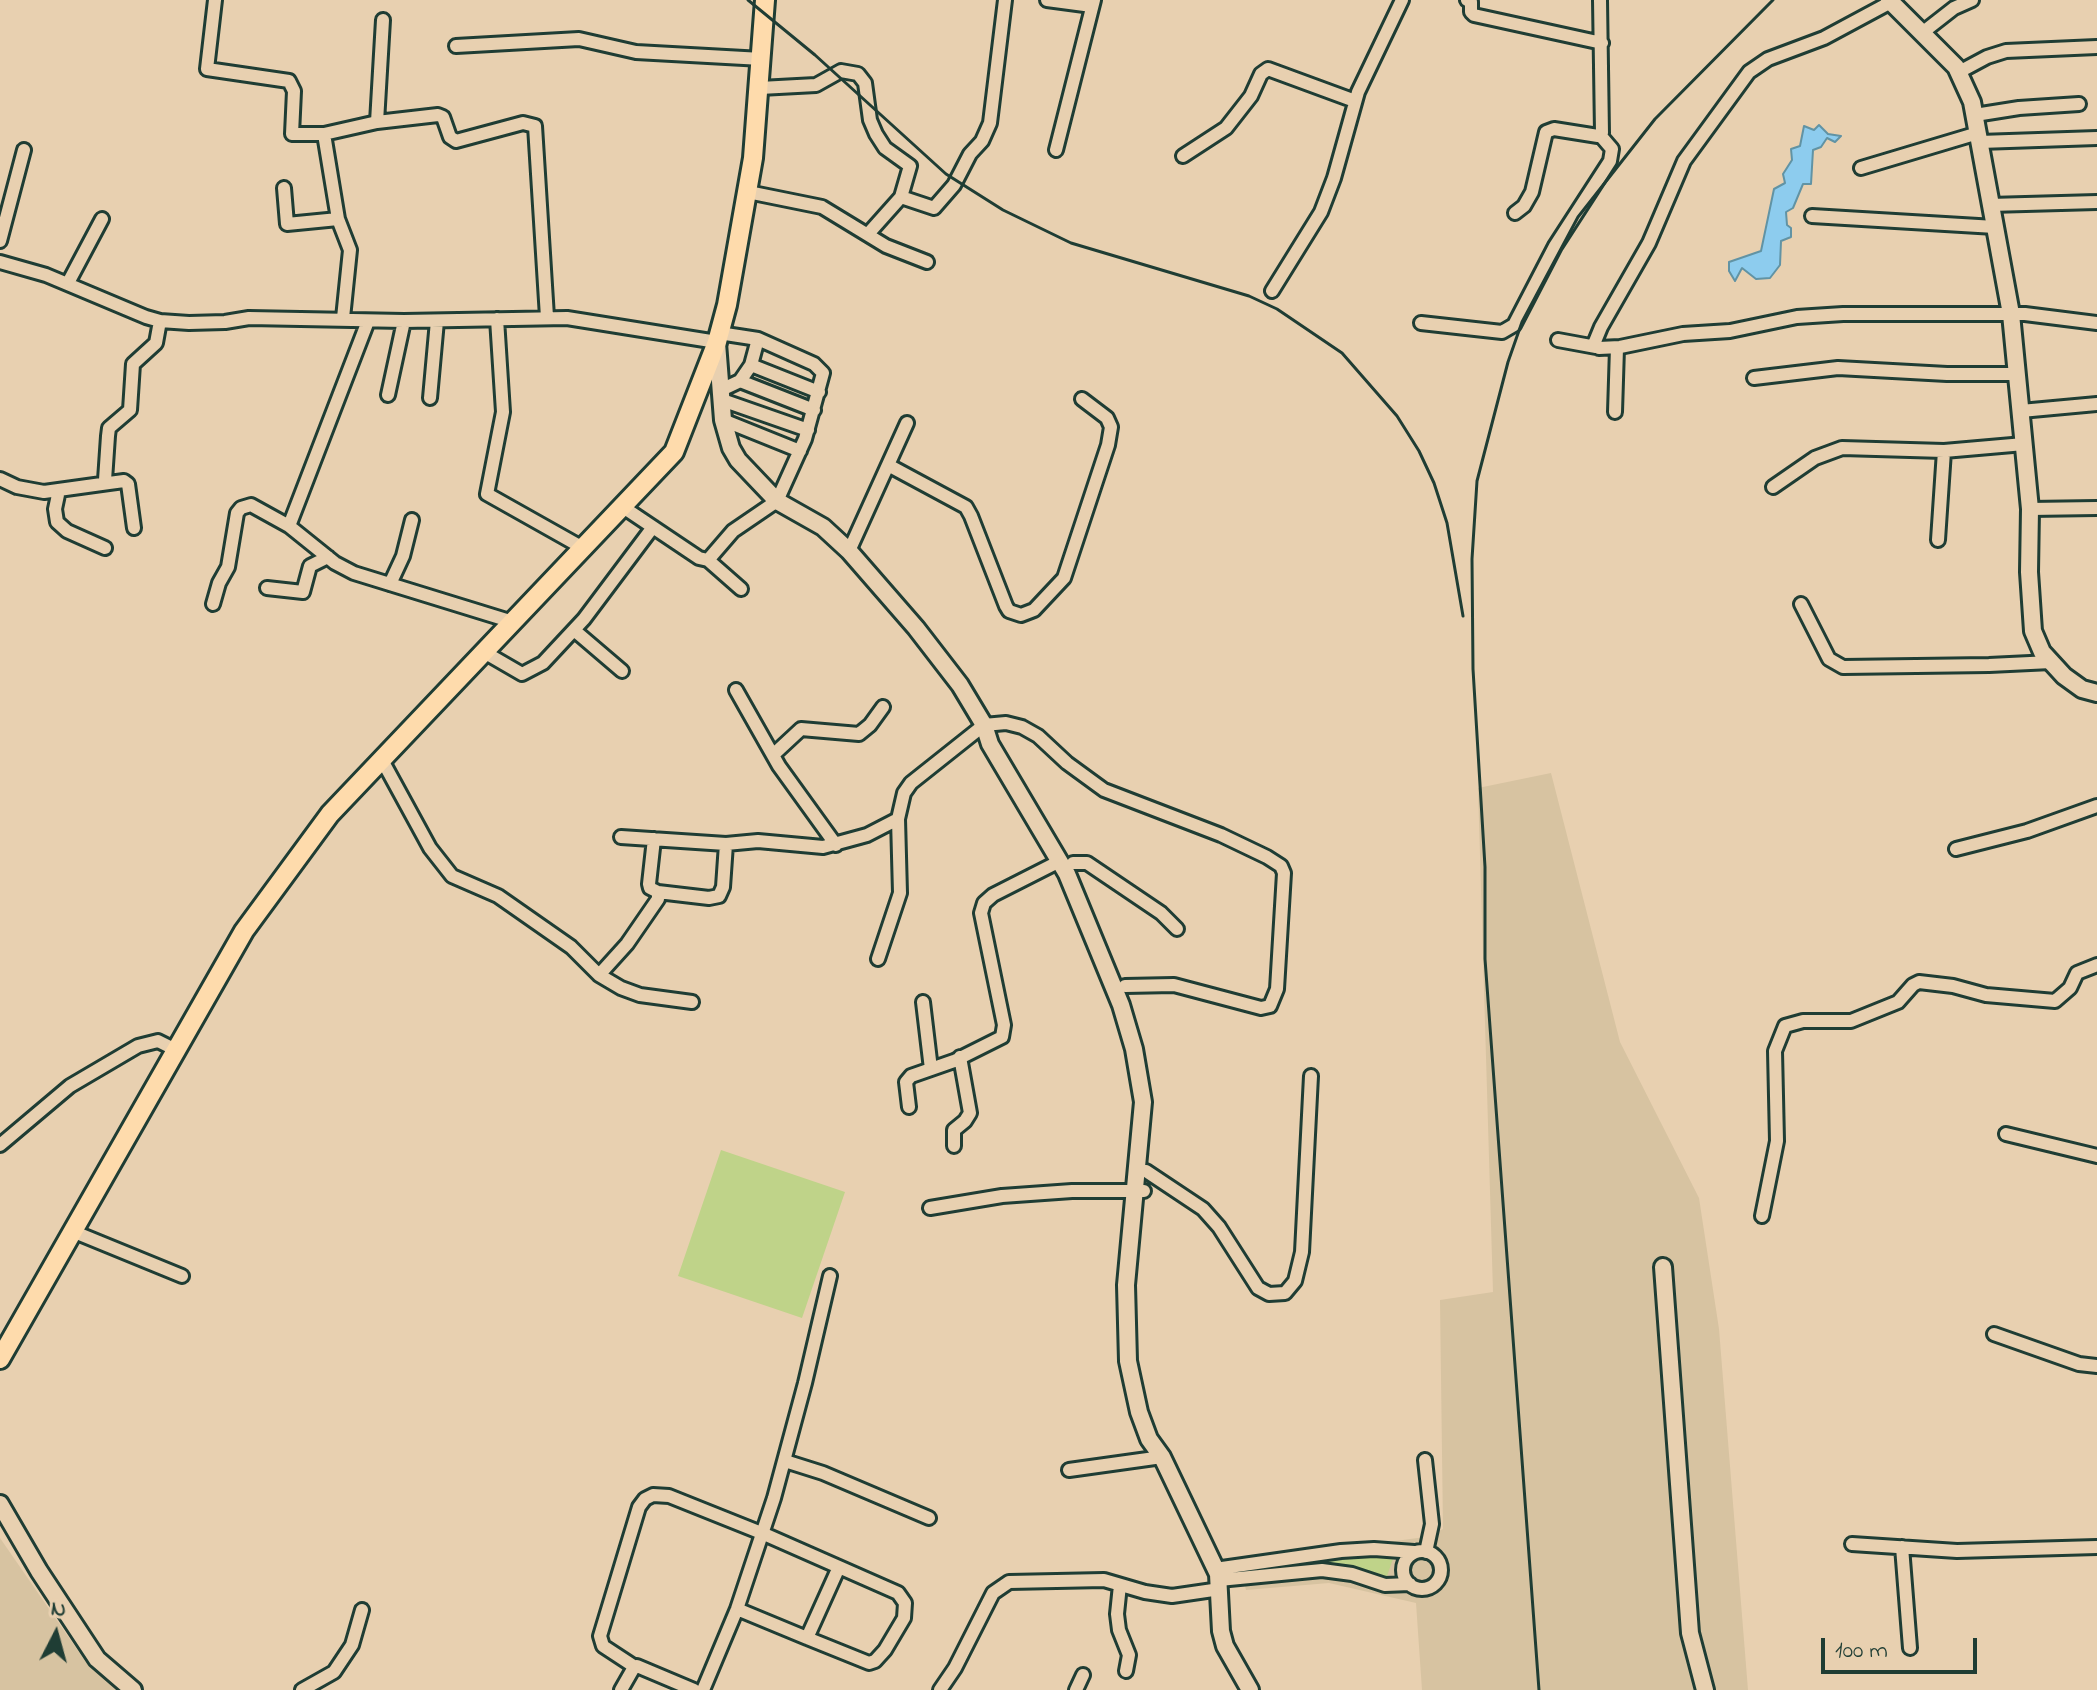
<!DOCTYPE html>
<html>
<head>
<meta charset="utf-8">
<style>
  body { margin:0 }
  #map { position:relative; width:2097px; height:1690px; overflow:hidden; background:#e8d0b0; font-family:"Indie Flower",sans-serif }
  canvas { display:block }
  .north { position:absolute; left:16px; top:1594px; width:80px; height:80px; -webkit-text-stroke:6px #e8d0b0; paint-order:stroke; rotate:6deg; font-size:22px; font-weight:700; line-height:32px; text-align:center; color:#1f3d34 }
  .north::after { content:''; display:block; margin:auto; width:28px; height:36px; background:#1f3d34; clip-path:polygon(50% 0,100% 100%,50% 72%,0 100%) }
  .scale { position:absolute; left:1821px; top:1638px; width:156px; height:36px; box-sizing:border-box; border:4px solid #1f3d34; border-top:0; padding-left:10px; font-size:24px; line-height:28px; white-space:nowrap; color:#1f3d34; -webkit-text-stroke:6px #e8d0b0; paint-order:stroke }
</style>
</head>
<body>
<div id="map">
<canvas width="2097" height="1690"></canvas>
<div class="north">N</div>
<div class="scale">100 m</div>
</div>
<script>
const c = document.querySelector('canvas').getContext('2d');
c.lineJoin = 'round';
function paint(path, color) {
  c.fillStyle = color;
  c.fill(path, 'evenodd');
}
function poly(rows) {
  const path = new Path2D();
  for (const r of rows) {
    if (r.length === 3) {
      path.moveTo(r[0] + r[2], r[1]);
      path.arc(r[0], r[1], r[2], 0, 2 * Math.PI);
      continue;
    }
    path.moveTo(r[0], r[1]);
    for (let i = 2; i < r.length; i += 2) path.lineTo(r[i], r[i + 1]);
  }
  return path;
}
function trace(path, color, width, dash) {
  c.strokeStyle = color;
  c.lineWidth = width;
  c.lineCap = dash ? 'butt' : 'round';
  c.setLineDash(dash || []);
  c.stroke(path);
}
const built = poly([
  [1551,773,1620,1042,1699,1198,1719,1329,1748,1690,1422,1690,1416,1603,1329,1583,1246,1590,1239,1562,1425,1537,1443,1529,1440,1300,1493,1292,1478,788],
  [0,1538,85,1661,116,1690,0,1690]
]);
const green = poly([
  [721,1150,845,1192,802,1318,678,1276],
  [1394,1556,1386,1579,1347,1566,1327,1564,1229,1575,1228,1571,1328,1558]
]);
const water = poly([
  [1819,125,1828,134,1841,136,1835,142,1827,138,1821,147,1813,150,1811,184,1803,184,1793,208,1786,212,1787,225,1791,228,1791,237,1781,241,1780,265,1770,278,1756,279,1742,268,1735,281,1729,271,1729,262,1761,251,1774,189,1785,183,1783,174,1792,160,1791,149,1800,146,1804,126,1814,130,1819,125]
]);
const street = poly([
  [215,0,207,69,289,81,294,91,292,134,324,134],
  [1047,0,1092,6],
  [1467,0,1471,2,1471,12,1474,15,1602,43],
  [1891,2,1824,38,1768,59,1749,72,1684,161,1649,243,1601,327,1594,344,1599,348,1620,347,1683,334,1730,331,1797,317,1843,314,2025,314,2097,323],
  [1922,33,1954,8,1972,0],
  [456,46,579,39,636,52,762,59],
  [1959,72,1987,57,2006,51,2097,47],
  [760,88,816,85,841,71,858,74,865,83,870,120,876,134,885,148,910,166,901,197],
  [1975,115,2019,108,2079,104],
  [377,122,383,20],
  [1980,142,2097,138],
  [1056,150,1094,0],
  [1183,156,1226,128,1251,96,1261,74,1268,69,1355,101],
  [1861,168,1978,133],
  [284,188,287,224,338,219],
  [748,192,822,207,886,246,927,262],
  [1990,205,2097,202],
  [1515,213,1524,206,1532,192,1546,132,1554,129,1598,136,1602,133,1600,0],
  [1812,216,1995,227],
  [868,234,901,197,934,208,954,185,970,154,982,141,990,123,1005,0],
  [0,241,24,150],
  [0,262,46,275,146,317,160,321,189,323,225,322,249,318,404,321,567,318,717,342],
  [68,283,102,219],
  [1272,291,1321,212,1334,178,1358,92,1402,0],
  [343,318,350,250,338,219,324,134,377,122,438,115,443,117,450,137,456,141,523,123,535,126,547,317],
  [497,319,503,412,487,494,583,548],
  [1421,323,1502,332,1514,325,1555,246,1610,161,1612,149,1600,135],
  [1558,340,1596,347],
  [751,365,819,392],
  [1754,378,1838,368,1947,374,2016,374],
  [740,381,814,410],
  [721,390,740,381,751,365,758,339],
  [388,395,404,321],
  [430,398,437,321],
  [722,400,808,430],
  [2021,411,2097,404],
  [1615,412,1617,348],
  [723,420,800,451],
  [888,465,966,507,971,516,1006,606,1009,611,1021,615,1034,610,1064,578,1108,445,1111,427,1107,418,1082,399],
  [0,479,17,487,44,492,109,483],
  [1773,487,1815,458,1842,448,1944,451,2024,444],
  [59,490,55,509,57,522,67,531,105,548],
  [623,507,699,558,708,560,733,531,777,501,805,439,823,373,814,364,758,339,719,333],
  [2030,509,2097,508],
  [289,526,368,321],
  [134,528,128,484,124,481,109,483,105,480,108,436,109,428,130,410,133,364,156,343,160,321],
  [1938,540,1944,451],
  [849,551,907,423],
  [708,560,741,589],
  [390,584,403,556,412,520],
  [267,588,303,592,310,566,328,557],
  [213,604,219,583,228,567,237,513,241,508,251,505,289,526,335,563,354,573,513,622],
  [1801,604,1829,659,1843,667,1989,665,2051,662],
  [574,630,622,671],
  [484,652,522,674,543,663,584,619,653,527],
  [736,690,779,766,836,845],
  [773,755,801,729,859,734,870,725,883,707],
  [382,760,430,848,452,876,498,896,571,947,599,975,621,988,640,995,692,1002],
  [621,837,726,844,758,841,823,847,867,835,898,819],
  [1956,849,2027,831,2097,806],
  [1073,863,1087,863,1161,913,1177,929],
  [658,892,709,898,719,896,723,887,726,844],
  [878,959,900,893,898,819,904,793,911,783,984,725,1006,723,1022,727,1038,736,1067,763,1104,790,1221,835,1267,857,1281,866,1284,873,1277,989,1270,1006,1261,1008,1174,985,1125,986],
  [599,975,627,944,658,899,658,892,650,888,649,884,654,839],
  [923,1002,931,1069],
  [909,1107,906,1082,911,1076,954,1061,1002,1037,1004,1025,981,913,984,903,993,895,1060,861],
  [2006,1134,2097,1156],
  [0,1145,70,1086,138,1046,158,1041,176,1050],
  [954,1146,954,1130,965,1121,970,1113,960,1057],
  [1146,1171,1203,1209,1219,1227,1258,1288,1269,1294,1285,1293,1295,1281,1302,1252,1311,1076],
  [930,1208,1002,1196,1072,1191,1144,1191],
  [1762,1216,1777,1141,1775,1051,1785,1026,1803,1021,1851,1021,1898,1002,1913,985,1919,982,1953,986,1986,995,2055,1001,2070,988,2077,973,2097,965],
  [72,1231,182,1276],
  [1994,1334,2079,1364,2097,1366],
  [1425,1460,1432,1524,1426,1552],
  [785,1461,823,1473,929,1518],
  [1069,1470,1162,1457],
  [1852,1544,1957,1551,2097,1547],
  [1902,1547,1910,1648],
  [1422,1570,19],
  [1215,1569,1341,1551,1374,1549,1414,1552],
  [1219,1580,1322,1570,1352,1574,1385,1585,1410,1584],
  [1120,1585,1117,1614,1119,1630,1129,1655,1126,1671],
  [737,1609,807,1638,839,1567],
  [635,1667,603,1646,600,1636,639,1507,645,1499,653,1495,669,1496,764,1534,898,1593,905,1603,904,1618,885,1650,875,1661,869,1663,807,1638],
  [302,1690,334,1672,352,1645,362,1610],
  [621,1690,633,1669,637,1666,694,1690],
  [703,1690,737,1609,774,1498,805,1383,830,1276],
  [940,1690,955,1668,993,1593,1009,1582,1104,1580,1145,1592,1172,1596,1220,1589],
  [1076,1690,1083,1675]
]);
const secondary = poly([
  [1889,0,1956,67,1972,102,2011,314,2030,509,2029,572,2033,631,2042,652,2064,676,2082,689,2097,693],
  [717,343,723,420,731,448,738,460,777,501,823,527,849,551,916,628,960,685,984,725,990,744,1067,874,1121,1005,1134,1049,1143,1102,1126,1285,1128,1361,1139,1412,1149,1439,1162,1457,1218,1574,1221,1631,1225,1646,1250,1690],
  [1663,1267,1690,1633,1705,1690],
  [0,1504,39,1571,97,1659,133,1690]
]);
const primary = poly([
  [0,1359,244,931,330,814,674,452,717,342,727,305,753,158,765,0]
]);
const rail = poly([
  [748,0,815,55,946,174,1003,210,1071,243,1249,296,1277,309,1342,353,1397,416,1419,451,1434,483,1447,523,1463,616],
  [1539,1690,1485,959,1485,867,1473,669,1472,559,1477,481,1508,362,1522,322,1578,217,1655,119,1773,0]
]);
paint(built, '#d7c3a1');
paint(green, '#bfd389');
paint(water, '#8dccee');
trace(water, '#6193a4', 2);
trace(street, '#1f3d34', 18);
trace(secondary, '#1f3d34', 22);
trace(primary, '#1f3d34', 24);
trace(street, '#e8d0b0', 12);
trace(secondary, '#e8d0b0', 16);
trace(primary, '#fedbac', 18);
trace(rail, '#1f3d34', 3);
</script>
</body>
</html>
